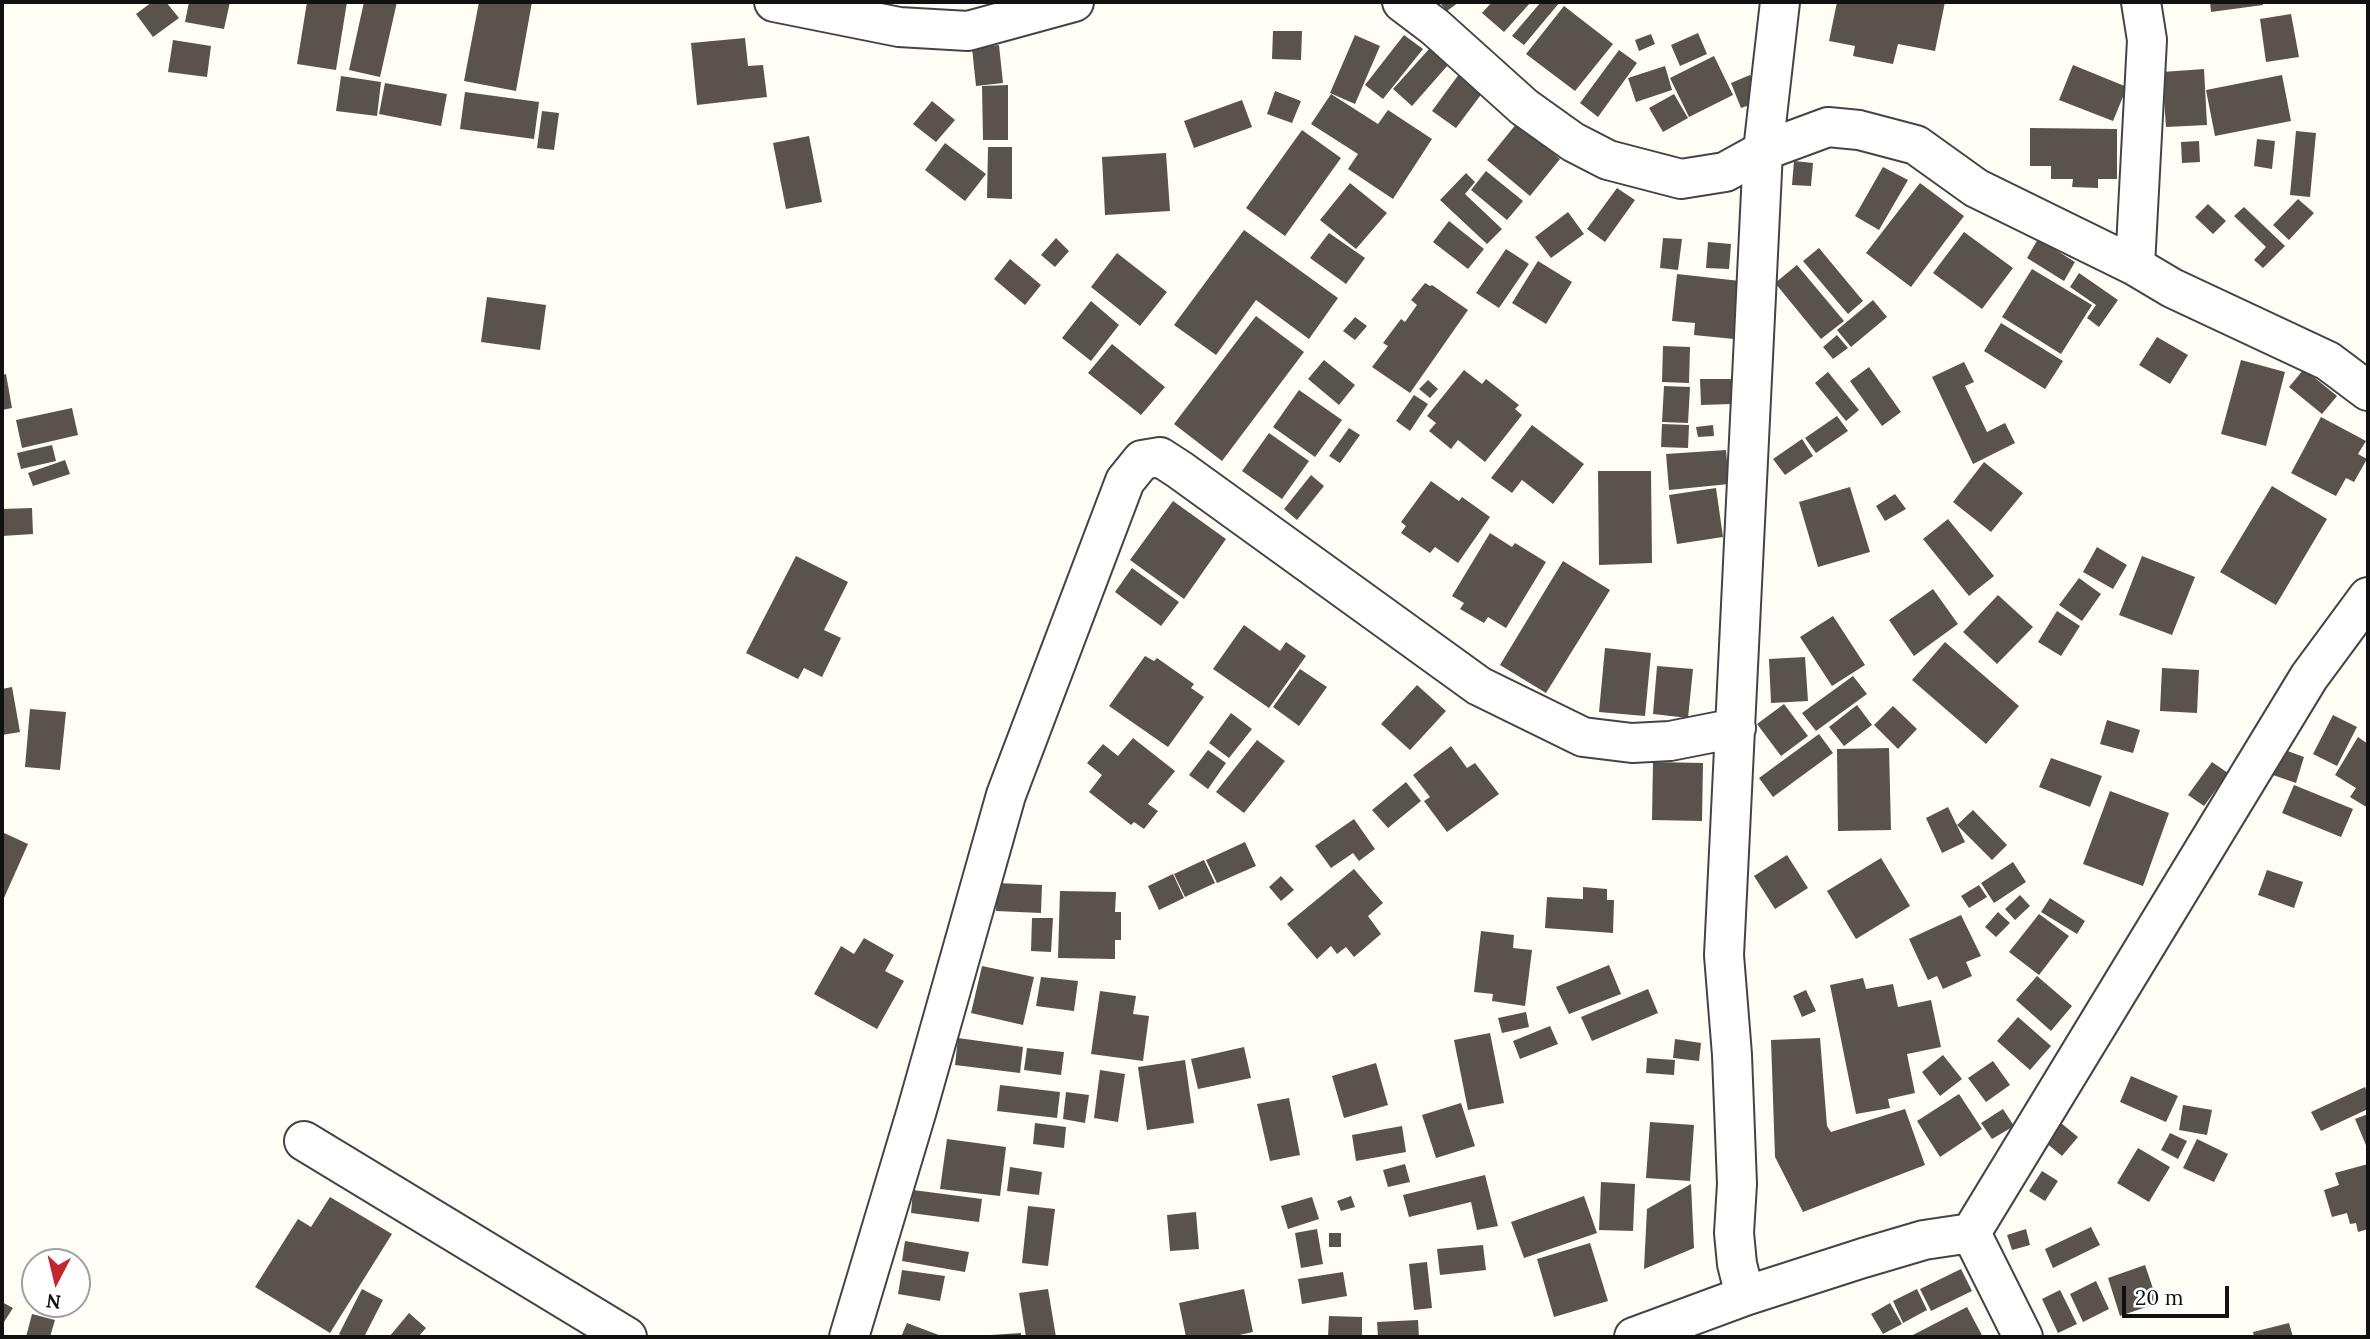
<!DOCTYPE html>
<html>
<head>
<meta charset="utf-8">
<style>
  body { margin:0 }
  #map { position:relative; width:2370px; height:1339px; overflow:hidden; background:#fffdf5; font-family:Lora,serif }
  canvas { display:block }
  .frame { position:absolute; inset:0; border:4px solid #111; pointer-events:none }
  .north { position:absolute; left:21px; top:1248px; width:70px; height:70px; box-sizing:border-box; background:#fff; border:2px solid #a0a0a0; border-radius:50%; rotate:187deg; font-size:19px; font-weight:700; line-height:28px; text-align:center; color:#111 }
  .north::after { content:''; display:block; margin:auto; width:24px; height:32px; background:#c4262e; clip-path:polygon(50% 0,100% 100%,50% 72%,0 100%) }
  .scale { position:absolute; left:2122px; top:1286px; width:107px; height:32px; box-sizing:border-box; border:4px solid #111; border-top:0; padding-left:9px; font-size:21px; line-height:24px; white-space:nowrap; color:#111; -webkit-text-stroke:5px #fff; paint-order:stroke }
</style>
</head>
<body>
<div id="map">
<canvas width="2370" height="1339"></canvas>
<div class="frame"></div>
<div class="north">N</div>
<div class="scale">20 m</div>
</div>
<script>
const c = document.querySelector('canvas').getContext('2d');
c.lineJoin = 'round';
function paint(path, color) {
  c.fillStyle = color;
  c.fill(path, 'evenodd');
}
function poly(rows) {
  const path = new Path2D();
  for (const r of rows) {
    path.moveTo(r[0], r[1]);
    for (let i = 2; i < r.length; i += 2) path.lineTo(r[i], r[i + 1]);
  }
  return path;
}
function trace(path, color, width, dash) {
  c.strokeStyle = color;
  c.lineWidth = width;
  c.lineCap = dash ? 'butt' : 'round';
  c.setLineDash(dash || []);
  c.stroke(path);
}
const building = poly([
  [152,2,166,2,179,18,153,37,136,14],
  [189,2,230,2,224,29,185,22],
  [307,2,347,2,336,70,297,64],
  [364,2,397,2,380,77,349,70],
  [479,2,532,2,516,91,464,81],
  [1439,2,1459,2,1447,11],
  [1492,2,1531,2,1504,32,1482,13],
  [1541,2,1560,2,1524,45,1512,36],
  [1837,2,1945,2,1935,51,1898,44,1893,64,1853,56,1855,46,1829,41],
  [2210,2,2262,2,2263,5,2211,12],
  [1564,6,1613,44,1575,91,1526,54],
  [2291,14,2299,57,2266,62,2260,19],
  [1273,31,1302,31,1301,60,1272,59],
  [1698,33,1707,54,1680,66,1671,45],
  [1651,34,1655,44,1639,51,1635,40],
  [1355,35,1380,46,1355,104,1330,93],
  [1404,35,1423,49,1383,99,1365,85],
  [745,38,748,66,763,65,767,97,697,105,691,43],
  [173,40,211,46,207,77,168,72],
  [999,45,1003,83,976,86,972,48],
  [1430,48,1448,65,1412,106,1393,89],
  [1619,50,1637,63,1598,117,1580,103],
  [1714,56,1733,95,1689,117,1670,78],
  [2073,65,2127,87,2113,121,2059,100],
  [1665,66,1672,90,1636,102,1628,78],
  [2204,69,2207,125,2166,127,2162,72],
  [1462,70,1486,88,1456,128,1432,111],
  [1750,75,1761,101,1741,108,1731,83],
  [2282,75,2291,121,2215,136,2206,90],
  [341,76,381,82,377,116,336,111],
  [385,83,447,94,441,126,379,114],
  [1008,85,1008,140,983,140,982,86],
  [1275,91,1301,101,1292,123,1267,114],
  [465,92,539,102,534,139,460,129],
  [1331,94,1378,124,1388,110,1432,139,1393,199,1348,169,1358,154,1311,124],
  [1674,94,1688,118,1663,132,1649,108],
  [1242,100,1252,127,1194,148,1184,121],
  [932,101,955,120,936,142,913,124],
  [542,111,559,113,554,150,537,148],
  [1517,123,1560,159,1530,196,1487,160],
  [2030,128,2117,129,2117,179,2098,179,2098,188,2072,187,2073,179,2051,179,2051,166,2030,166],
  [1302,130,1341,158,1285,236,1246,208],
  [2296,131,2316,133,2310,197,2290,195],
  [809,136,822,202,786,209,773,143],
  [2257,139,2275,141,2272,169,2254,166],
  [2199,141,2200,162,2182,163,2181,142],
  [945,143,986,174,965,201,925,170],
  [988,147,1012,147,1012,199,987,198],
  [1166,153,1170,211,1105,215,1102,157],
  [1794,161,1813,163,1811,186,1792,185],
  [1883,167,1908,180,1879,230,1855,216],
  [1486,171,1523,201,1507,220,1471,190],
  [1466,173,1475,182,1465,194,1502,229,1487,244,1440,200],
  [1350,183,1387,213,1356,249,1320,220],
  [1920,183,1964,216,1911,287,1866,253],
  [1617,188,1635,200,1605,242,1587,229],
  [2298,199,2314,213,2289,240,2273,225],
  [2208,204,2226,221,2213,234,2195,217],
  [2244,207,2285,246,2263,268,2254,260,2266,247,2234,216],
  [1568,212,1584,234,1551,258,1535,237],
  [1449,221,1484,249,1468,269,1433,242],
  [1244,230,1338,298,1309,339,1256,300,1216,355,1174,325],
  [1964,232,2013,268,1982,309,1933,273],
  [1329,233,1365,258,1346,284,1310,258],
  [1056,238,1069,251,1055,267,1041,255],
  [1663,238,1682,239,1678,270,1660,268],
  [2038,239,2075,262,2064,281,2027,258],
  [1708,242,1731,244,1729,269,1706,268],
  [1819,248,1863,301,1848,314,1803,261],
  [1506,249,1529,264,1499,308,1476,293],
  [1117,253,1167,292,1140,326,1091,287],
  [1010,259,1041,285,1025,305,994,279],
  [1538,261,1572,282,1546,324,1512,303],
  [1797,265,1844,321,1821,339,1775,283],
  [2032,269,2092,305,2061,354,2002,317],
  [2079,273,2118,300,2099,327,2087,318,2096,305,2070,287],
  [1677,274,1740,281,1734,339,1694,335,1695,323,1672,321],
  [1425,283,1430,286,1432,285,1468,310,1410,393,1372,367,1388,346,1383,343,1401,319,1405,322,1417,305,1411,300],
  [487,297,546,305,540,350,481,342],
  [1873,300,1887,317,1851,347,1837,330],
  [1091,301,1119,325,1091,361,1062,338],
  [1256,316,1304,352,1222,461,1174,424],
  [1355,317,1367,326,1355,340,1343,331],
  [2001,323,2063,361,2045,389,1984,351],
  [1837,335,1848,348,1833,359,1823,347],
  [2157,337,2188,355,2170,384,2139,365],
  [1112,344,1165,387,1141,415,1088,373],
  [1663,346,1690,347,1689,383,1662,382],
  [1324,360,1355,385,1339,405,1308,379],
  [2241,360,2285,372,2266,446,2221,434],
  [1964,362,1974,382,1965,386,1987,432,2005,423,2015,443,1973,464,1932,377],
  [1869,367,1901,412,1882,426,1850,381],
  [2304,369,2337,396,2322,414,2289,387],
  [1464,370,1482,384,1486,379,1519,405,1515,409,1522,415,1485,462,1458,440,1451,449,1429,431,1436,423,1427,416],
  [1828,372,1859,410,1846,421,1815,383],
  [6,374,12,408,2,410,2,375],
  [1700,379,1731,379,1731,404,1701,405],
  [1428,380,1438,389,1430,398,1419,389],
  [1664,386,1690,387,1688,423,1662,422],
  [1299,390,1342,420,1315,457,1273,427],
  [1414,395,1428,404,1410,431,1396,421],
  [72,408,78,435,22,448,16,420],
  [1837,416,1848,431,1816,453,1805,438],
  [2321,417,2366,441,2358,454,2367,459,2354,482,2346,478,2336,496,2291,473],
  [1662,424,1689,425,1688,448,1661,447],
  [1532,425,1584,464,1553,504,1522,480,1512,493,1491,478],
  [1713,425,1714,436,1698,437,1696,427],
  [1349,428,1360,435,1340,463,1329,456],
  [1269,433,1309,461,1282,499,1242,471],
  [1802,439,1813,456,1785,475,1773,459],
  [52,445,56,461,21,469,17,453],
  [1726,450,1729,484,1669,490,1666,454],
  [65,460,70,474,33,486,28,473],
  [1984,462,2023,493,1991,532,1953,502],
  [1598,471,1651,471,1652,563,1599,565],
  [1311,475,1324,486,1297,520,1284,509],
  [1431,481,1459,501,1462,497,1490,517,1458,563,1435,547,1430,553,1401,533,1406,526,1401,522],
  [2272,486,2327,519,2276,605,2220,572],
  [1850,487,1870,552,1818,567,1799,502],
  [1716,488,1723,537,1677,544,1669,495],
  [1895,494,1906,509,1885,521,1876,506],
  [1173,501,1226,539,1184,599,1130,560],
  [32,508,33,534,2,536,2,509],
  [1948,519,1994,576,1969,596,1923,539],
  [1490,533,1512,547,1515,543,1546,562,1506,628,1488,617,1484,623,1460,609,1464,603,1452,596],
  [2097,547,2127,565,2113,589,2083,572],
  [796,556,848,582,824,630,841,638,822,677,804,668,798,679,746,653],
  [2142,556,2195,577,2172,635,2119,615],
  [1563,561,1610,590,1546,693,1500,665],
  [1132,568,1179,602,1161,626,1115,592],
  [2079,578,2101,594,2082,621,2059,605],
  [1933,589,1958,624,1914,656,1889,620],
  [1998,595,2033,627,1997,664,1963,632],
  [2057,611,2080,626,2061,656,2038,642],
  [1833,616,1865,665,1832,686,1800,637],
  [1244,625,1280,651,1286,642,1306,656,1269,708,1213,669],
  [1945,642,2019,706,1986,744,1912,680],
  [1605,648,1651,653,1645,716,1599,712],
  [1145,656,1154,661,1157,658,1194,684,1191,688,1204,697,1168,747,1109,706],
  [1805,657,1808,701,1771,703,1769,659],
  [1657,666,1693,669,1688,718,1653,714],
  [2162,668,2199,670,2197,713,2160,711],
  [1300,669,1327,687,1299,726,1273,707],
  [1853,676,1867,694,1816,731,1802,713],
  [1417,685,1446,711,1410,750,1381,724],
  [12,687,20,732,2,735,2,689],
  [1784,704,1808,736,1781,756,1757,724],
  [1857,705,1872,725,1844,746,1829,727],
  [1893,706,1917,729,1898,749,1874,725],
  [30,709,66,712,60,770,25,767],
  [1231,713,1252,729,1229,758,1209,743],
  [2333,715,2357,727,2337,766,2313,754],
  [2107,720,2140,730,2133,753,2100,744],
  [1819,734,1833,753,1773,797,1759,778],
  [2358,737,2368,744,2368,808,2350,797,2356,788,2335,775],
  [1133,738,1175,771,1148,804,1158,811,1144,829,1134,822,1131,825,1089,792,1102,775,1087,763,1103,744,1118,756],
  [1257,740,1285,761,1244,813,1216,792],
  [1451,746,1467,768,1475,763,1499,794,1447,832,1424,801,1430,797,1413,775],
  [1889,748,1891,830,1838,831,1837,749],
  [2282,749,2304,757,2296,783,2273,775],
  [1208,750,1226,763,1208,789,1189,775],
  [2051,758,2102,776,2090,807,2039,787],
  [1653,762,1703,763,1702,821,1652,820],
  [2212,762,2228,773,2204,806,2188,795],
  [1406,782,1421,801,1388,828,1372,810],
  [2294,785,2353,809,2341,837,2282,813],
  [2110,791,2169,813,2143,886,2083,864],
  [1948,807,1965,842,1942,853,1926,818],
  [1973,810,2007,845,1992,860,1957,825],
  [1354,819,1375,849,1359,861,1353,853,1331,868,1315,846],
  [2,832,28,844,4,898,2,897],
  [1245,842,1256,866,1217,883,1206,860],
  [1787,855,1808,888,1775,909,1754,876],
  [1881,858,1910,906,1856,939,1827,891],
  [1204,860,1215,883,1185,897,1174,874],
  [2013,862,2026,882,1994,903,1981,883],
  [1354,869,1383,903,1368,916,1381,934,1354,957,1346,947,1337,954,1331,946,1317,959,1287,924],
  [2267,870,2303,882,2294,908,2258,895],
  [1173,874,1184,898,1159,910,1148,886],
  [1281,876,1294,890,1281,901,1269,887],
  [997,883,1042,885,1041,913,996,911],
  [1979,885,1987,897,1969,908,1961,896],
  [1583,887,1607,889,1607,900,1614,900,1613,933,1545,928,1547,897,1583,899],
  [1060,891,1116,892,1115,912,1121,912,1121,940,1115,940,1115,959,1058,958],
  [2020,895,2030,906,2015,920,2005,909],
  [2050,898,2085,921,2077,934,2041,912],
  [1998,912,2010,923,1996,937,1985,927],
  [2039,914,2069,936,2039,975,2009,952],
  [1961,915,1981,956,1966,962,1972,976,1943,989,1937,976,1928,980,1909,939],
  [1032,918,1053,918,1051,952,1031,951],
  [1481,931,1514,935,1513,948,1532,950,1525,1006,1492,1001,1493,994,1474,992],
  [864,938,894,955,885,971,904,981,877,1029,814,994,841,946,854,954],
  [1609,965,1621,994,1569,1014,1556,987],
  [982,966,1034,977,1023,1025,971,1013],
  [2037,976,2072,1006,2051,1031,2016,1000],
  [1041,977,1078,981,1074,1011,1036,1006],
  [1863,978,1866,989,1893,984,1898,1007,1931,1000,1941,1047,1907,1054,1915,1093,1888,1099,1890,1108,1856,1114,1830,985],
  [1648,989,1658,1013,1592,1041,1581,1017],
  [1806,990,1816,1011,1802,1017,1793,996],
  [1100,991,1136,996,1133,1014,1149,1016,1143,1061,1091,1054],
  [1526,1012,1529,1027,1502,1033,1498,1018],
  [2018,1017,2051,1046,2030,1070,1997,1041],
  [1550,1026,1558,1044,1520,1059,1513,1041],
  [1490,1033,1504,1103,1468,1110,1454,1040],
  [958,1038,1023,1047,1020,1073,955,1065],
  [1820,1038,1827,1126,1831,1132,1905,1109,1925,1165,1803,1212,1775,1157,1771,1040],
  [1675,1039,1701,1043,1699,1061,1673,1058],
  [1244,1047,1251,1078,1198,1089,1191,1059],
  [1027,1048,1064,1052,1061,1075,1024,1070],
  [1943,1055,1962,1079,1940,1096,1922,1072],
  [1647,1058,1675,1060,1674,1075,1646,1073],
  [1185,1060,1194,1123,1147,1130,1138,1067],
  [1993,1061,2010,1085,1986,1102,1968,1078],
  [1376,1063,1388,1105,1344,1118,1332,1076],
  [1100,1070,1125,1074,1118,1122,1094,1118],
  [2131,1076,2178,1096,2166,1122,2120,1102],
  [1000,1085,1060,1092,1057,1118,997,1111],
  [2365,1087,2368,1095,2368,1109,2321,1131,2311,1112],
  [1066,1092,1089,1095,1085,1123,1063,1119],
  [1959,1094,1982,1129,1940,1157,1917,1121],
  [1289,1098,1300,1155,1270,1161,1257,1104],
  [1461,1103,1475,1146,1436,1158,1422,1115],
  [2183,1105,2212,1110,2207,1135,2179,1130],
  [2003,1109,2014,1126,1992,1139,1981,1123],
  [2368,1114,2368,1150,2355,1119],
  [1650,1122,1694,1125,1690,1181,1646,1178],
  [1035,1123,1066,1127,1064,1148,1033,1144],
  [2061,1123,2078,1137,2062,1156,2045,1142],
  [1402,1126,1406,1152,1356,1161,1352,1135],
  [2170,1133,2187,1141,2178,1159,2161,1150],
  [947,1139,1006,1147,1000,1196,940,1189],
  [2197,1139,2228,1154,2214,1182,2183,1168],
  [2138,1148,2170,1167,2149,1202,2117,1183],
  [1405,1164,1410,1182,1388,1187,1383,1170],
  [2368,1164,2368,1229,2358,1232,2356,1223,2350,1224,2347,1213,2332,1217,2324,1190,2339,1185,2335,1173],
  [1010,1167,1042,1172,1039,1195,1007,1191],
  [2042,1171,2058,1181,2045,1201,2029,1191],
  [1485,1175,1498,1226,1477,1230,1471,1202,1409,1217,1403,1195],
  [1601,1182,1635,1184,1633,1231,1599,1230],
  [1691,1184,1694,1248,1644,1269,1647,1209],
  [913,1190,982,1199,979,1222,911,1213],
  [1351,1196,1355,1207,1341,1211,1337,1201],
  [1584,1196,1597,1233,1524,1258,1511,1222],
  [330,1197,392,1234,330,1333,255,1287,298,1219,311,1227],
  [1312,1197,1319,1219,1288,1229,1281,1206],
  [1028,1206,1055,1209,1048,1266,1022,1263],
  [1196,1212,1199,1249,1170,1251,1167,1215],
  [2091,1227,2100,1245,2053,1268,2045,1249],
  [1317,1229,1323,1264,1301,1268,1295,1233],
  [2026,1229,2030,1245,2012,1250,2007,1235],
  [1329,1233,1341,1233,1341,1247,1329,1247],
  [905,1241,969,1252,965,1272,902,1261],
  [1590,1243,1608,1301,1554,1317,1537,1259],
  [1483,1245,1486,1270,1440,1275,1437,1249],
  [1427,1262,1432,1308,1414,1310,1409,1264],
  [2145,1265,2158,1303,2120,1316,2108,1278],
  [1961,1269,1972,1291,1931,1311,1920,1289],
  [902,1270,945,1276,940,1301,898,1294],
  [1343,1272,1347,1296,1302,1304,1298,1279],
  [2096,1281,2109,1309,2083,1322,2070,1294],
  [362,1289,383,1300,364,1337,344,1337,339,1334],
  [1048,1289,1056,1337,1026,1337,1019,1293],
  [1244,1289,1253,1332,1230,1337,1186,1337,1179,1303],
  [1917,1289,1927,1310,1903,1323,1893,1301],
  [2060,1290,2077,1324,2058,1333,2042,1299],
  [2,1302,13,1308,4,1322,2,1321],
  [1890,1303,1902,1324,1883,1334,1871,1314],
  [1967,1307,1983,1337,1909,1337],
  [409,1313,426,1328,418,1337,389,1337],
  [32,1314,55,1320,50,1337,26,1337],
  [1329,1316,1362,1317,1362,1337,1328,1337],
  [1418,1320,1419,1337,1378,1337,1377,1322],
  [907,1323,944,1337,901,1337],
  [2289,1323,2293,1337,2254,1337,2253,1332],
  [1021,1333,1021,1337,991,1337,991,1335]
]);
const street = poly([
  [774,2,899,27,968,31,1074,2],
  [1402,2,1435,27,1524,107,1573,142,1608,160,1681,179,1725,172,1763,151,1828,127,1859,130,1916,145,1976,188,2135,266,2172,288,2328,361,2368,391],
  [2135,266,2147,40,2141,2],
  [304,1141,627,1337],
  [1971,1233,2309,677,2368,597],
  [1971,1233,2023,1337],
  [1745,1296,1737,1264,1734,1233,1737,1184,1732,1055,1724,955,1763,151,1780,2],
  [849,1337,917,1110,1006,795,1125,481,1142,460,1160,457,1180,470,1479,686,1583,737,1632,743,1670,741,1736,728],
  [1634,1337,1745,1296,1863,1258,1924,1240,1971,1233]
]);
paint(building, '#5a524d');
trace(street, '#444', 42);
trace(street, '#fff', 38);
</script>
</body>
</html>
